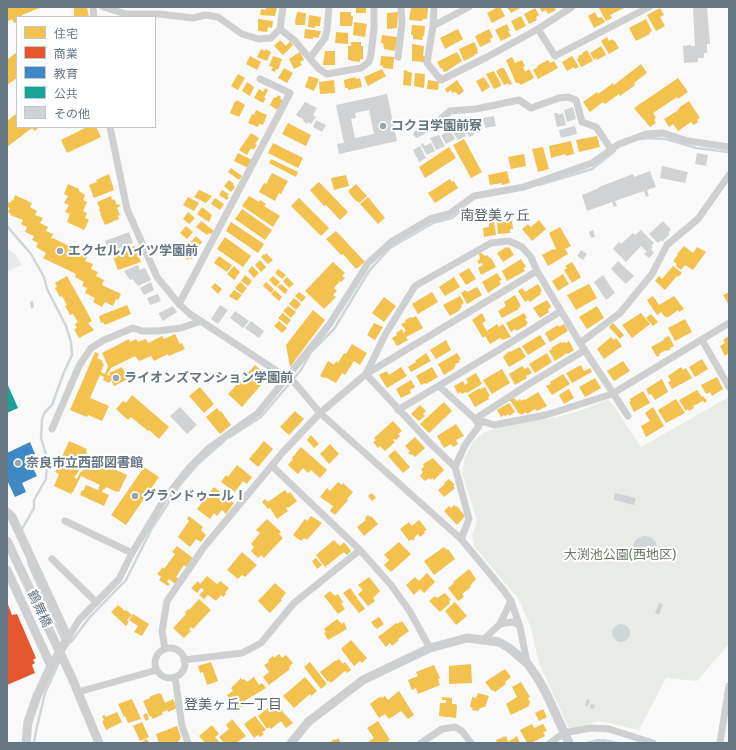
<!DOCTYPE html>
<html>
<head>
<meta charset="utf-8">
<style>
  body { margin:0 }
  #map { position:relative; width:736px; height:750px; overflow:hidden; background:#f9f9f9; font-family:"Fira Sans","Noto Sans JP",sans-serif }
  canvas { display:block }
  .frame { position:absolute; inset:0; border:8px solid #657683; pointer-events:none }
  .legend { position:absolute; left:16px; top:16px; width:140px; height:112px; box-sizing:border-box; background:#fff; border:1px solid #c1c8cd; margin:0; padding:5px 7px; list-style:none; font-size:12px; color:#657683 }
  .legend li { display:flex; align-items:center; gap:8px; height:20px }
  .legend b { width:20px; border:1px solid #c1c8cd }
</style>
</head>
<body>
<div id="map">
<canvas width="736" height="750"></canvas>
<div class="frame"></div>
<ul class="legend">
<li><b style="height:11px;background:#f2c14e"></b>住宅</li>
<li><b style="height:11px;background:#e4572e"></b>商業</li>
<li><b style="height:11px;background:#3f88c5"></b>教育</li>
<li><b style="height:11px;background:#17a398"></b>公共</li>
<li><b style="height:11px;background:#d0d2d3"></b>その他</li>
</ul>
</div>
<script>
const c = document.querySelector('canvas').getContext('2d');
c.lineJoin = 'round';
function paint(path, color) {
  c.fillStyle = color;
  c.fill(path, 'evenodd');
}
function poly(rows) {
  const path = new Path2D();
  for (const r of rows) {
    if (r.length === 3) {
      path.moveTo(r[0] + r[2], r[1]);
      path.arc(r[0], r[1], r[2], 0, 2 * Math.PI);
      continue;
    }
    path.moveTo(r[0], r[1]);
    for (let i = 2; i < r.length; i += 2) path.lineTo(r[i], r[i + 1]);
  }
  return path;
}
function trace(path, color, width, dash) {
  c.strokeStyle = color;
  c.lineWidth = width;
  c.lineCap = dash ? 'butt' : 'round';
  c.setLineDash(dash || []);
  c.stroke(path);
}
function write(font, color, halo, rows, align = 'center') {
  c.font = font + ' "Fira Sans","Noto Sans JP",sans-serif';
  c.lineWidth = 4;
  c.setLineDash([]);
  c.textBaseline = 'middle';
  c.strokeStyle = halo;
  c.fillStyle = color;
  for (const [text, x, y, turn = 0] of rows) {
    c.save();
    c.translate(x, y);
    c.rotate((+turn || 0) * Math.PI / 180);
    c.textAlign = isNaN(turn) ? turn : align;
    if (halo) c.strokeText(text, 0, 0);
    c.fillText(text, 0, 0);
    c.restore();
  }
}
const built = poly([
  [7,248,16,255,22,265,7,271]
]);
const green = poly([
  [729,397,729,644,697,681,666,678,639,730,600,721,570,730,539,663,531,628,519,600,474,546,472,536,477,521,462,473,465,457,473,442,483,433,502,426,558,417,582,410,606,400,611,402,641,447]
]);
const water = poly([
  [645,548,12],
  [621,633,9],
  [597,739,605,739,623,743,582,743]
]);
const homes = poly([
  [7,7,42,7,22,15,22,17,17,17,17,22,14,23,12,19,7,22],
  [74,7,87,7,89,17,74,17],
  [266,7,277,7,275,16,260,15,261,9,266,10],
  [356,7,366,7,366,13,356,13],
  [414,7,428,8,427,19,423,19,422,21,409,20,411,8],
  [498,7,500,7,505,16,492,23,487,13],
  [507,7,522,7,511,13],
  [539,7,554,7,556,10,548,14,546,10,542,12],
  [600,7,623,7,624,8,610,15,612,18,606,21,599,8],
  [535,8,539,15,536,17,537,20,529,24,524,14],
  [660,8,664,15,660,17,665,26,656,31,647,15],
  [297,12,306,13,305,25,296,25,295,22],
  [340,12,351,12,351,16,353,16,352,26,340,26],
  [398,12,397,28,387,29,387,13],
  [595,12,598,18,602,17,605,22,594,28,588,16],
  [309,15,321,17,320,26,315,26,315,28,308,27],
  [521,16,526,26,516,31,511,21],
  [258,19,273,21,272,28,268,27,267,32,258,31],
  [646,19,652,31,649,33,650,34,636,41,629,28],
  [354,22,367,24,365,37,353,35],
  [507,24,510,31,508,31,511,36,501,41,495,30],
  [412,25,425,26,424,36,423,36,422,40,413,39,413,35,411,35],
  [305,29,321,31,320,35,319,35,319,38,313,37,313,39,304,38],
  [458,29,463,39,445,49,440,38],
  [489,29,493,37,490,39,491,42,480,47,475,36],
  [336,32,348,33,348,44,335,43],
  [382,35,397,37,395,51,384,49,383,43,381,43],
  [607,37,609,41,612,39,613,41,614,40,619,48,609,54,601,41],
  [280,40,286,46,290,41,293,45,283,55,274,46],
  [351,42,361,42,361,46,363,46,363,59,360,59,360,62,351,61,351,60,348,60,348,46,351,46],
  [474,42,478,50,477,50,478,53,474,55,474,56,464,61,459,49],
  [412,44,424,46,423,56,425,56,424,62,412,61],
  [601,46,606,55,597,60,596,58,594,60,590,53],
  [261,49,265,51,266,49,271,52,267,61,257,57],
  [587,50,593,61,581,67,577,59,579,58,578,56,583,54,582,53],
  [325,51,335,51,335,65,323,65],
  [17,52,17,78,7,85,7,60],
  [300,52,304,60,300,62,302,65,294,69,289,59],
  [457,52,462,61,447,71,444,72,442,68,441,69,437,62],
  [250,56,261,62,257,70,246,64],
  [273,56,282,59,278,70,276,69,275,72,271,70,273,67,269,66],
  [381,56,394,57,393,69,383,68,383,66,380,65],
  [572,56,579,67,575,69,574,67,567,71,562,62],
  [512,57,515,63,522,60,525,66,523,67,525,72,529,69,534,78,521,85,519,83,516,83,506,60],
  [548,60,550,63,554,61,558,68,538,79,533,70,538,67,537,66],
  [641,64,647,73,634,83,635,85,620,96,619,94,605,104,603,102,590,112,583,102,597,92,598,94,613,83,614,85],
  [284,68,293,73,287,83,278,78],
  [501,68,504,68,512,84,509,85,508,83,504,85,496,71],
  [382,69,386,76,368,86,364,77],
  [404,70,412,73,411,86,403,85],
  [494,71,501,84,501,86,494,89,486,74],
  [415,73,425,74,424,88,414,86],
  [238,74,245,78,238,90,231,86],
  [309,76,319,79,314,91,305,87],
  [355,77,356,79,360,78,362,87,348,90,348,88,345,88,344,80],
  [484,77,490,87,482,92,476,81],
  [678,78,688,92,678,99,677,97,653,113,656,118,654,120,656,123,650,127,634,108],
  [334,80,335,93,320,94,319,82],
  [428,80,439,82,438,90,427,89],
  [457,80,464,91,459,95,455,92,452,93,451,90,447,93,445,89],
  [247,82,254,87,250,96,242,91],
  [265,88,268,90,264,98,266,98,263,103,254,98,259,89,263,92],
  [278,95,281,97,280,99,283,100,277,110,270,105,274,97,276,98],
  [237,100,245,105,239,117,230,113,235,101,236,102],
  [689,101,700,118,697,120,698,122,694,125,691,122,678,131,673,124,669,127,664,119,677,111,680,107],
  [256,110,267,115,263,125,259,124,258,127,248,123,252,114,254,115],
  [17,113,17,127,38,127,38,128,35,131,32,128,7,147,7,121],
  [288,123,311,135,306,146,282,134],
  [87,127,96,127,101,137,67,153,61,140],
  [251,133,259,138,255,144,257,145,253,150,251,148,247,155,239,150],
  [597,136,600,147,579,152,576,140],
  [464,139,482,172,471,178,453,145],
  [571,141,574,154,566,156,565,154,551,158,549,146],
  [273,143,303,158,298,168,268,153],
  [449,147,456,158,425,178,419,167],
  [543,147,549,169,538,172,532,149],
  [238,153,252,160,248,168,234,161],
  [524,154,526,166,511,169,508,157],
  [271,159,298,172,296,177,269,163],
  [231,168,242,176,239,180,228,172],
  [507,171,510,183,502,185,502,183,490,185,488,175],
  [272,173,288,181,281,194,279,193,275,201,259,192,264,183,266,184],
  [109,174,114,190,94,198,89,185,97,182,96,180],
  [346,175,349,186,334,190,331,178],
  [450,179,452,182,454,181,458,188,435,203,428,193],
  [229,180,234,184,233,185,235,187,231,192,224,186],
  [319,182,348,212,340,220,326,205,324,206,310,190],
  [68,184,79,189,79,191,85,195,83,200,87,202,83,211,87,213,85,218,89,220,84,230,67,222,70,214,65,212,69,205,64,203,68,196,64,194],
  [356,184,367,196,359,203,358,201,357,202,349,193,350,192,348,191],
  [199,190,212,196,206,203,194,197],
  [222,190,229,194,227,196,229,197,227,200,219,195],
  [15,195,32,203,30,207,37,211,35,215,43,218,40,223,48,227,46,231,53,234,51,239,53,238,81,252,80,254,82,255,83,254,88,256,85,261,93,264,91,269,98,272,96,276,104,280,102,285,121,294,118,300,116,299,113,306,105,302,102,307,93,302,95,298,85,293,87,288,82,286,84,282,75,277,76,274,43,258,46,253,36,247,38,243,32,240,34,236,25,232,27,227,21,224,23,220,10,215,11,214,8,212,10,208,7,207,7,205,8,202,10,203,12,200,13,201],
  [111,196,112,200,114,199,117,205,119,204,120,206,117,208,120,215,118,216,119,219,105,225,100,214,101,214,99,209,100,209,97,202],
  [249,196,259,202,260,200,266,204,264,206,280,216,273,227,242,206],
  [188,197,199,203,194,211,183,205],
  [368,197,385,218,378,224,360,204],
  [215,198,224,204,220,210,211,204],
  [299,198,329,228,321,236,291,206],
  [202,207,212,215,209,222,197,214],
  [242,209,272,230,265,240,235,219],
  [188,212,195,218,189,224,183,219],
  [539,220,546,229,532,241,522,229,528,224,531,227],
  [201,221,214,231,211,234,209,233,207,235,196,227],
  [512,221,513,229,510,229,510,233,498,234,497,222],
  [231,222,264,244,258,253,226,231],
  [494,222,496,235,484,237,483,228,489,227,489,223],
  [186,226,193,232,187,239,180,233],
  [560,227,571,246,565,249,568,254,548,266,542,255,553,249,554,250,556,249,549,233],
  [336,231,365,262,356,269,343,254,341,255,326,239],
  [196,236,202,242,198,247,191,242],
  [225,237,251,256,243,267,217,249],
  [182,242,190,246,185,255,177,251],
  [135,246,141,262,118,270,112,254],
  [684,246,693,253,697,247,706,252,693,270,685,265,681,270,676,266,677,264,673,261,678,255,677,254],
  [191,247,197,250,192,259,189,258,188,260,185,258],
  [506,247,507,248,509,247,514,255,503,262,497,253],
  [266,253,273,260,268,264,261,257,264,254,265,255],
  [481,253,483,254,485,256,487,255,490,258,491,258,496,267,481,275,478,268,483,265,482,263,479,264,477,261,480,259,479,254],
  [219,256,232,265,227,272,214,263],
  [521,259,526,267,523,268,525,271,507,281,502,271],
  [260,260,266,267,261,272,255,265],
  [333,262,345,273,342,276,345,278,341,282,340,281,334,288,337,291,333,295,336,297,324,309,305,291],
  [572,262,581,277,572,283,564,270,567,268,565,266],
  [234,266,240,272,234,280,227,274],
  [252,266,259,273,254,278,248,271],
  [673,266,682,273,678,277,677,276,665,290,655,281,659,276,662,279],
  [469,268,476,279,466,285,459,274],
  [278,269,286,275,282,279,275,273],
  [497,273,502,280,499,281,501,284,488,293,482,282],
  [563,274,569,284,558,291,552,281],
  [245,275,252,281,248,286,241,281],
  [67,276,92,321,88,323,94,330,79,338,74,329,77,328,75,324,78,322,73,314,70,315,65,306,67,305,62,296,60,297,55,288,57,287,55,283],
  [273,276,280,282,276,287,269,280],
  [287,277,294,284,289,288,283,281],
  [454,277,460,287,445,296,439,287],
  [240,282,247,288,242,294,235,288],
  [266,282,274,289,271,293,263,286],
  [215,283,222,289,218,294,211,287],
  [281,284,288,290,285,294,277,287],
  [538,284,542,291,540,292,541,294,530,302,528,300,525,302,518,291,522,288,525,292],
  [589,284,597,298,576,310,567,295],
  [477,287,482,295,467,304,461,293,466,290,467,292],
  [234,290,242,295,237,301,229,296],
  [275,290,282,297,279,301,271,294],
  [299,292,306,297,302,302,295,296],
  [432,292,438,302,418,314,412,304],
  [729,292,729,305,723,295],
  [515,295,521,306,518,308,519,309,502,318,498,311,506,306,504,302],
  [460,296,464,303,461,305,462,307,459,309,460,310,450,316,443,305],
  [653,296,659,305,674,296,684,309,679,312,678,310,667,318,666,316,665,317,661,312,657,315,647,300],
  [384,297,396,306,384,322,372,313],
  [294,298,301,304,296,310,289,304],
  [547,300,551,307,548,309,549,312,540,318,533,308],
  [127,305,131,314,105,325,103,322,101,323,99,316],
  [288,306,296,312,291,318,283,311],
  [597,306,604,318,587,329,579,317],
  [313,310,325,320,290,367,286,345],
  [283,313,291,320,287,325,278,318],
  [482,313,486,321,482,323,487,331,497,324,499,327,503,324,511,337,502,340,500,338,490,344,485,336,483,338,472,320],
  [524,313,527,318,525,319,528,323,526,324,527,325,516,331,515,329,511,332,506,323],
  [641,313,650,324,632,338,622,325],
  [651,314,658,322,653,326,646,318],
  [416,316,423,328,406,337,408,340,397,346,392,338,397,335,396,333,402,329,403,333,406,331,401,324,406,322,405,320,411,317,412,318],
  [685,319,692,332,675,341,668,328],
  [279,321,287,328,282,333,274,326],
  [374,323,383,327,375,340,367,335],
  [613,323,624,335,620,339,609,327],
  [564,324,568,331,550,342,545,333,558,325,559,327],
  [175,334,180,344,182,343,185,349,169,356,168,354,154,361,151,356,139,361,135,356,111,368,107,375,110,376,109,373,122,367,128,379,114,386,111,380,109,383,103,380,104,377,100,375,90,398,109,406,102,421,88,415,87,417,70,410,95,352,99,354,97,358,103,361,102,363,104,364,101,372,105,374,108,366,102,353,129,339,130,342,136,339,138,342,146,339,148,343,162,336,164,339],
  [540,335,546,344,528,355,522,346],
  [669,336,674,346,670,348,671,349,667,351,666,350,659,354,660,355,657,357,651,347,664,340,663,339],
  [729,336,729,353,725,356,720,346,725,343,723,340],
  [611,337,614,340,616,338,622,346,604,359,597,349],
  [446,340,451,350,436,359,430,350],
  [569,341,574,350,568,354,567,353,555,361,549,351,552,349,551,348,561,342,562,343,565,342,566,343],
  [352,344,367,353,360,365,354,361,345,375,342,373,336,383,325,377,324,378,320,376,328,361,334,365,336,361,338,363,344,353,346,354],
  [520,347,526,357,509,367,503,357,509,351,510,352],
  [426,353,431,361,411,372,408,367,416,362,415,361],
  [457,353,461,359,459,360,460,362,455,364,456,366,454,367,455,368,444,375,438,364],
  [547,353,552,362,535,373,529,364],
  [702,359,708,369,695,377,689,367],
  [623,361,630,371,614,381,607,371],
  [255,365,268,377,242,407,228,394],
  [581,365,584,371,590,368,592,372,572,383,566,373],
  [522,366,525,369,528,367,532,373,526,376,527,378,515,385,509,374],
  [401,367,407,376,387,388,379,375,387,371,389,375],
  [432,367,438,377,426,384,425,383,421,385,416,376],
  [681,367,683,370,686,368,692,378,672,389,668,382,671,381,668,376],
  [502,369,510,383,492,394,483,380],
  [476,373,482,384,467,393,466,392,462,394,460,392,458,394,454,386,463,381,465,385,468,383,466,379],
  [563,374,570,384,552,395,546,386,551,384,550,382],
  [717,377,723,389,712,396,710,392,706,394,701,385],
  [595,378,601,388,585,397,579,387],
  [662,379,668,392,655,400,651,394,649,395,646,389],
  [411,380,415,387,410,390,411,393,401,398,396,389],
  [200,387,214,404,204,413,189,396],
  [485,387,490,396,488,397,489,399,475,407,468,395,480,388,480,389],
  [569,389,574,398,564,404,559,395],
  [697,390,702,397,703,396,707,401,704,403,703,401,693,406,694,408,689,411,688,409,686,411,679,400],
  [643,391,650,403,634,412,629,402,631,401,630,399],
  [538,392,547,406,537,411,535,409,527,414,526,412,521,415,520,413,519,414,510,400,514,398,517,401,520,399,521,401,524,399,525,400],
  [132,395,169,427,159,439,149,430,148,431,131,417,128,420,116,409,123,401,126,403],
  [676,399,685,413,666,423,658,410],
  [444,402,452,411,429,433,420,424],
  [509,403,515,412,509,416,509,414,505,416,504,415,501,417,497,410],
  [420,405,426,411,423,414,425,416,419,421,411,414],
  [653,407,664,426,646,437,641,426,650,421,645,413],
  [217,408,220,412,221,411,231,425,220,434,206,417],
  [295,411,304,419,289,435,280,427],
  [393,421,402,431,398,434,400,436,396,440,394,439,393,440,395,442,385,451,380,446,378,448,373,442,376,440,374,438],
  [456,424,464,436,456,440,458,444,453,447,451,444,444,448,437,436],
  [311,435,319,444,314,448,307,440],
  [415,437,425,448,415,457,412,454,411,455,408,453,410,451,405,446],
  [69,441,87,449,86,451,87,452,84,460,87,462,86,465,82,463,76,476,75,475,74,478,77,479,81,471,82,472,83,469,86,470,91,458,127,475,119,492,118,491,117,492,106,487,104,490,103,489,102,492,109,495,104,506,80,495,82,490,83,491,86,485,98,490,100,485,81,476,73,492,72,492,71,494,54,486,59,474,55,472],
  [264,441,273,449,258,467,249,459],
  [330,444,339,454,329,464,320,454],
  [301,447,327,470,320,478,311,470,308,473,303,468,298,474,288,465,293,459,292,458],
  [395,450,410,467,403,473,388,456],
  [433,458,444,470,434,480,432,478,431,480,429,478,425,481,420,476,423,472,421,470,424,466,423,464],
  [237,465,252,477,247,484,243,481,235,492,221,482,226,475,228,477],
  [144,467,159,477,126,525,111,515],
  [449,479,455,485,453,486,455,488,444,497,438,490,445,484,444,483],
  [338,482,342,485,343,483,353,492,347,499,348,500,335,515,330,511,333,506,320,497,327,488,330,491],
  [214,487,234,503,226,514,222,510,217,516,214,513,210,519,197,509],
  [285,490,288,494,290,492,297,501,288,508,287,507,286,508,288,511,277,519,270,508,268,509,262,502,265,499,268,502],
  [372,493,376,498,372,501,368,496],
  [454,505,456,507,457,506,465,516,457,525,444,511,449,506,451,508],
  [368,515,370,517,371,516,378,524,364,536,357,527,366,520,365,518],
  [189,516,203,527,201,530,206,535,201,542,196,539,190,547,178,537,189,521,187,519],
  [311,516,322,523,307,540,304,538,301,541,299,539,298,539,293,535,305,519,307,521],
  [267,519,281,532,279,534,283,538,264,558,261,555,258,558,251,551,254,547,251,544,260,533,256,530],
  [419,520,427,530,424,531,425,533,420,537,418,534,414,538,415,539,413,541,412,539,409,541,400,529,409,522,412,526],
  [334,540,340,546,344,542,351,551,347,555,344,552,325,567,316,555],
  [399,542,411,554,391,572,384,565,389,560,384,555],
  [177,546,193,558,186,567,184,565,176,577,179,579,175,584,169,579,167,582,170,584,168,586,159,580,161,577,157,574,163,567,164,569,175,554,172,552],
  [444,547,447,550,448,549,455,559,434,575,424,561],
  [242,552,257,565,245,577,242,575,238,579,227,570],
  [316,558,322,565,317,569,312,561],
  [469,569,476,579,470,586,471,587,462,594,464,597,458,601,448,588,454,583,453,582],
  [427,573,435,582,424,593,420,589,414,595,406,585,415,577,419,581],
  [207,576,217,584,220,581,229,588,225,593,226,594,223,597,221,595,216,601,208,595,204,599,199,595,204,590,201,588,197,593,191,588,198,581,200,584],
  [369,577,380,591,373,598,375,601,368,606,358,594,363,590,358,585],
  [275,583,286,593,281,599,282,600,270,613,258,601],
  [350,588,365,609,359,613,343,593],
  [330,591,335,596,338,594,343,602,341,604,345,609,338,614,324,596],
  [445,593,451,600,449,601,450,603,440,612,429,601,435,596,437,598],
  [199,599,211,610,193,629,191,627,189,630,191,631,184,638,173,628,186,614,185,612,188,609,189,610],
  [455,602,467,616,456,625,445,611],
  [118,605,125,611,126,610,132,615,127,620,129,622,126,626,111,612],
  [133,614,149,624,142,636,134,632,138,626,129,620],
  [379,617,384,624,377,629,376,627,375,628,371,622],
  [337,619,342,624,344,622,347,629,328,640,324,633,326,632,324,629],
  [402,621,409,631,398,639,399,640,392,646,390,643,386,647,378,637,396,623,397,624],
  [351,640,367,658,362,663,360,661,354,666,341,649],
  [279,654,282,658,286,655,293,663,289,667,290,669,269,685,263,677,269,672,264,665,269,662,268,660,273,656,274,658],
  [339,659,343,664,345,662,351,670,347,673,345,671,331,683,329,681,328,682,320,672,336,660,336,661],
  [211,662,218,681,207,685,203,672,200,673,198,666],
  [310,662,327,684,321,689,304,667],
  [471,664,472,683,449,684,449,666],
  [434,665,440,678,438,679,440,685,418,694,416,688,412,690,408,680,418,676,416,672],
  [505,669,511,677,505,682,506,684,495,692,493,690,492,691,485,682],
  [254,677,259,685,262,683,266,688,241,703,243,706,235,711,232,706,234,705,227,695,233,691,231,688,241,678,242,680,244,679,247,682],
  [305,677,317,691,311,696,310,694,294,708,283,696],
  [521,682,530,697,528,698,530,703,529,704,529,706,511,715,506,704,517,697,512,687],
  [399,691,414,715,408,719,401,711,389,719,385,714,379,718,370,704,379,697,380,698,381,696,382,698,385,696,388,700],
  [159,693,160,694,161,694,165,703,173,699,177,708,168,712,168,710,162,712,163,714,153,719,151,716,150,717,143,701,150,698,149,697],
  [478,693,489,696,485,707,483,707,482,708,480,708,478,711,472,710,473,708,470,707,472,697,476,698],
  [442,697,452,698,452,704,456,704,457,706,456,718,439,716,440,703,446,703,446,700,442,700],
  [132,699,141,719,128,723,125,716,124,717,118,704],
  [276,702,283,711,282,711,293,723,286,728,281,721,271,729,269,727,267,729,258,716],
  [543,709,547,717,539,721,535,713],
  [117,712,122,722,106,730,102,721,104,720,102,716,104,715,106,717],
  [147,713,149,719,146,721,143,715],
  [255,716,266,730,262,732,264,734,260,737,258,735,254,738,244,724],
  [232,719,246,736,236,743,224,743,219,737,229,729,226,725],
  [378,721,390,740,388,741,389,743,367,743,374,738,367,728],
  [142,722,149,737,140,741,133,726],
  [532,724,534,728,543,724,547,731,543,732,545,736,531,743,527,743,520,730],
  [212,725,219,734,215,737,220,743,205,743,199,736],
  [177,726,181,738,180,738,180,740,178,741,179,743,159,743,156,734],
  [506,736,508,742,517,736,520,743,497,743,496,740],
  [338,738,340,741,339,743,330,743,334,739,336,740],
  [146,739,150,743,141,743]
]);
const shops = poly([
  [7,602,12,615,17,614,36,658,33,660,35,663,32,665,35,673,7,685]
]);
const schools = poly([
  [30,442,35,454,28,458,37,476,22,483,26,492,15,497,7,480,7,453]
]);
const public = poly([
  [7,383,18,408,7,413]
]);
const stream = poly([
  [641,139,647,138,666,139,696,148,729,152],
  [539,185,592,169,615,151],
  [7,226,31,254,44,277,47,289,66,326,71,342,72,355,64,372,52,405,45,412,42,419,41,438,47,458,46,479,34,500,34,508,22,529,22,531],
  [230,437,261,417,301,370,311,352,334,329,369,271,390,248,433,223,452,218,465,207],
  [28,560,29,565,63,641],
  [71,642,89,618,126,580,152,528,180,485,199,463,224,441],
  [34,743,36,731,45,693,60,660]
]);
const building = poly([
  [693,7,707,7,710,44,707,44,707,53,704,53,704,58,698,58,698,62,684,63,683,46,691,45,691,46,695,46],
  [387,94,397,141,339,154,337,144,344,143,336,105],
  [369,110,374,134,355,138,351,119,356,118,355,113],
  [305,102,317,108,313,115,316,117,311,124,308,122,307,124,303,121,304,120,296,115],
  [573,107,576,119,567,122,564,110],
  [554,113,558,113,558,115,563,113,566,125,557,127],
  [494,116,496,126,485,128,483,118],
  [479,119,480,121,482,120,483,130,481,130,481,132,475,133,471,120],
  [316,120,326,125,322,132,313,127],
  [470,120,474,135,469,137,468,134,466,134,465,129,464,129,461,122],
  [459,124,466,136,458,140,451,130,453,129,452,128],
  [575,126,577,134,561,138,559,130],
  [450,130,455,139,446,144,441,135],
  [439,135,445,146,436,150,430,138],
  [423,143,425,146,431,143,435,151,427,155,421,145],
  [420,146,426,158,419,162,413,150],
  [697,153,708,155,706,166,695,164],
  [662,166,688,172,685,183,660,178],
  [650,171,656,187,647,190,649,196,646,197,644,191,615,201,617,206,614,207,612,202,587,211,582,195,599,188,599,187,633,174,634,177],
  [663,221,671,230,669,232,669,235,662,242,661,240,658,243,649,234],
  [593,230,595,237,591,238,589,232],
  [641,230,654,243,651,246,653,247,651,249,654,253,649,258,644,254,647,252,641,246,626,262,613,249,619,242,621,244,633,233,635,235],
  [129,232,133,243,109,252,105,241],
  [581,250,587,254,583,260,577,256],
  [618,261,634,276,626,284,611,269],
  [138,265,140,270,145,268,151,280,138,286,137,284,136,284,133,279,130,280,124,271],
  [603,275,615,293,606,300,594,282],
  [151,282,154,290,144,295,140,288],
  [158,294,161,301,150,305,147,298],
  [33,301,34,308,31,308,30,302],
  [220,305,228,310,218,324,211,319],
  [173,306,177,312,163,321,159,314,159,313],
  [235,311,249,321,243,328,230,318],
  [251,321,264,331,259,338,245,328],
  [180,407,197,425,187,434,170,416],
  [615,493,636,498,634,505,614,500],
  [659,603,663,604,659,615,655,613],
  [587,699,590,700,588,706,585,705],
  [591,704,595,705,594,709,590,708]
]);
const minor = poly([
  [93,7,94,17],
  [103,7,126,14,159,14,193,18,205,15,218,17,242,34,259,39,271,38,280,29,283,7],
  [434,7,433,26,427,63,441,80,487,57,538,29,572,7],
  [433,26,469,7],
  [280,29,294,40,319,69,327,74,361,68,369,62,371,54,374,28,374,7],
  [538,29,555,56,649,7],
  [398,57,402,23,401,7],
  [310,58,325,38,327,30,329,7],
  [110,127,127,209,157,277,179,304,190,314,295,383,320,413,461,539,505,592,511,601,520,627,527,663],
  [417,134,435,124,450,111,476,109,519,100,531,108,559,98,568,97,576,100,582,122,596,127,611,149],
  [179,304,290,93,260,79],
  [702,340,729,387],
  [580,343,620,313,652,274,667,245,698,219,729,175],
  [439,386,475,419,494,425,546,415,612,394,729,323],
  [398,410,502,348,561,311],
  [52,429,79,366,91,348,104,340,133,328,142,331,158,331,181,328,201,321],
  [272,466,360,550,391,585,409,610,430,648],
  [455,467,430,443,366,374,385,335,415,286,491,243,509,241,522,247,531,257,537,271,580,343,628,416],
  [65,521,132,553],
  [461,539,469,519,455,467,465,445,479,426,475,419,529,384,585,350],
  [52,559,96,602],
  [500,624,512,622,517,624,520,627],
  [68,638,79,620,119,579,132,553,165,498,190,467,209,448,258,413,329,325,368,263,391,242,430,219,449,214,474,196,524,187,592,163,619,144,646,134,663,133,688,141,729,147],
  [484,639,500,624,511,601],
  [170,663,15],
  [165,649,162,631,167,601,204,547,283,452,320,413,366,374,537,271],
  [184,660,242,653,261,643,294,603,360,550],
  [175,677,182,726,188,743],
  [78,692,157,670],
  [421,743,442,729,455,727,462,731,471,743],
  [550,743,564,733,591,728,609,729,653,743],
  [720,743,729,686]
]);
const tertiary = poly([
  [7,512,12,517,68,638,51,666,37,696,28,722,26,743],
  [7,570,51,666],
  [72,678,99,743],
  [291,743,308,722,363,680,430,648,467,638,499,642,509,648,527,663,537,677,546,693,569,743]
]);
const tertiaryBridge = poly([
  [7,541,72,678]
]);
const markers = [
  [383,126,4,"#99a4ac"],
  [60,251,4,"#99a4ac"],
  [116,378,4,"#99a4ac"],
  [18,463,4,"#99a4ac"],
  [135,496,4,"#99a4ac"]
];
const poiNames = [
  ["コクヨ学園前寮",391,126],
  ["エクセルハイツ学園前",68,251],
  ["ライオンズマンション学園前",124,378],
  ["奈良市立西部図書館",26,463],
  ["グランドゥールⅠ",143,496]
];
const parkNames = [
  ["大渕池公園(西地区)",620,555]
];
const streetNames = [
  ["鶴舞橋",39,609,65]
];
const neighbourhoodNames = [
  ["南登美ヶ丘",495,216],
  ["登美ヶ丘一丁目",233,705]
];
paint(built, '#e8e9e9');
paint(green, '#e8ebe6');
paint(water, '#ced6d9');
paint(homes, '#f2c14e');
paint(shops, '#e4572e');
paint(schools, '#3f88c5');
paint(public, '#17a398');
trace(stream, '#ced6d9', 2.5);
paint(building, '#d0d2d3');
trace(minor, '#cecfd0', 7);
trace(tertiary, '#cecfd0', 9);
trace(tertiaryBridge, '#cecfd0', 9);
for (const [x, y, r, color] of markers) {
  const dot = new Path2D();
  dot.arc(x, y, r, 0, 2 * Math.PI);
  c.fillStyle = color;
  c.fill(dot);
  trace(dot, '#fff', 1.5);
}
write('bold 13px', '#657683', '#fff', poiNames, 'left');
write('13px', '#687a64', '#fff', parkNames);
write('13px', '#657683', '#fff', streetNames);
write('14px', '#57646e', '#fff', neighbourhoodNames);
</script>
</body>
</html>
